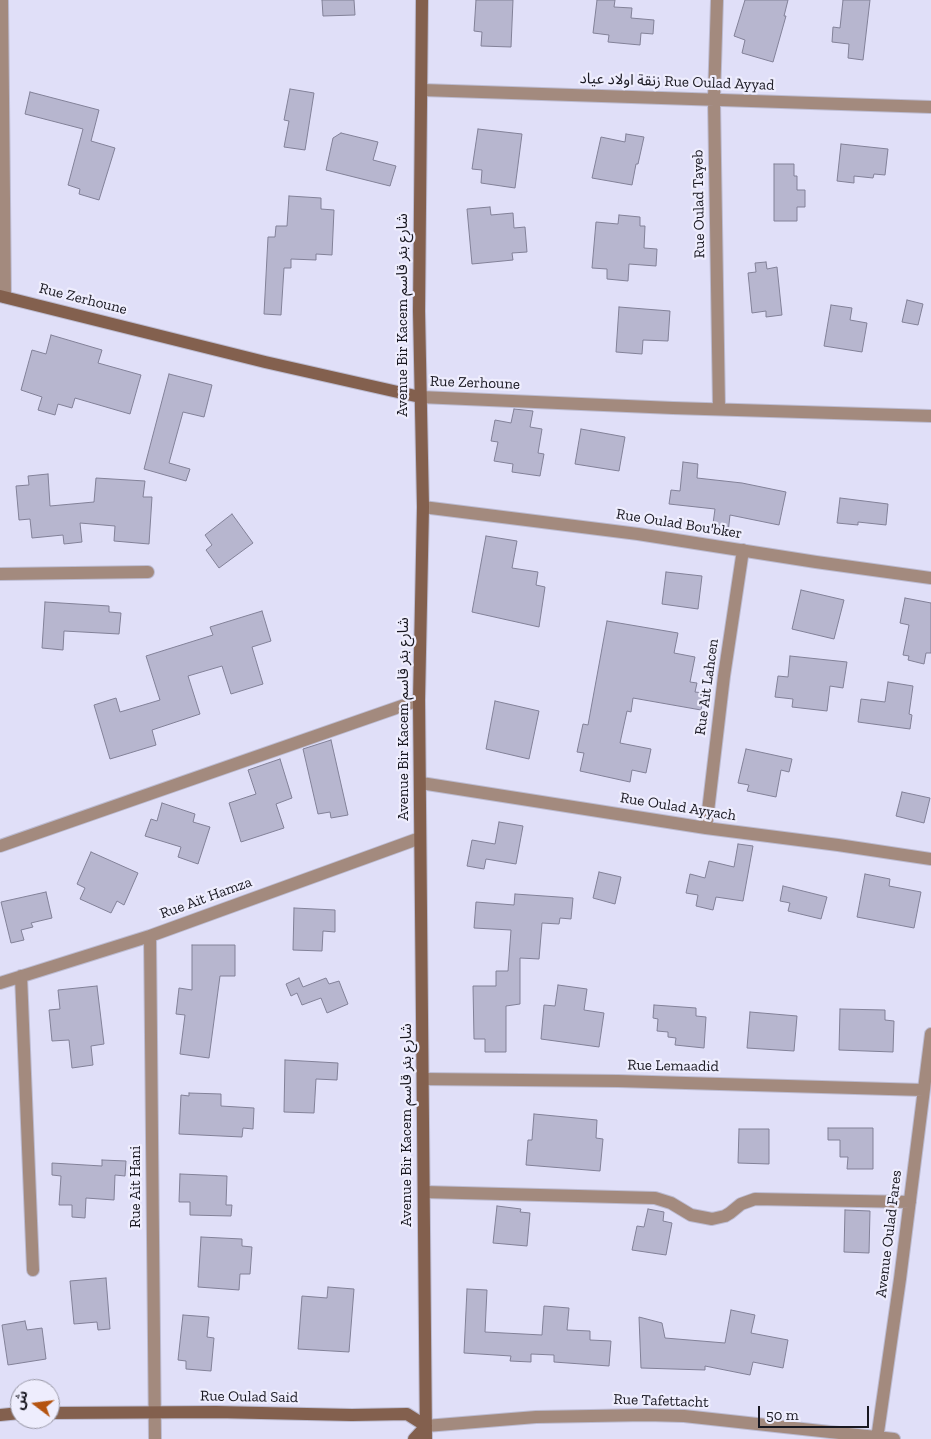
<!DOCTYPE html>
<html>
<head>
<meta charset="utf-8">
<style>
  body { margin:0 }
  #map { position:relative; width:931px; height:1439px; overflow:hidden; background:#e0dff8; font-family:"Zilla Slab","Noto Sans Arabic",serif }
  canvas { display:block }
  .north { position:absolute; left:10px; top:1379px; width:50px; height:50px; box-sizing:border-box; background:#eeedfd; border:1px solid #9897a5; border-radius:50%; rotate:285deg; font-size:14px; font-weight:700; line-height:20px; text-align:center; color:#181720 }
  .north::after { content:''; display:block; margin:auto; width:18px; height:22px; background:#b55411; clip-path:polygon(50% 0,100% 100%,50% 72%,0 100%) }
  .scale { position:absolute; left:758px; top:1406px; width:111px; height:22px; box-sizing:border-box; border:2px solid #181720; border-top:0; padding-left:6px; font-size:15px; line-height:18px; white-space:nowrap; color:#181720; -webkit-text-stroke:4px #eeedfd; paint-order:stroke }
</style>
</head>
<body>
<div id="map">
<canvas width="931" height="1439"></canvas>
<div class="north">ش</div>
<div class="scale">50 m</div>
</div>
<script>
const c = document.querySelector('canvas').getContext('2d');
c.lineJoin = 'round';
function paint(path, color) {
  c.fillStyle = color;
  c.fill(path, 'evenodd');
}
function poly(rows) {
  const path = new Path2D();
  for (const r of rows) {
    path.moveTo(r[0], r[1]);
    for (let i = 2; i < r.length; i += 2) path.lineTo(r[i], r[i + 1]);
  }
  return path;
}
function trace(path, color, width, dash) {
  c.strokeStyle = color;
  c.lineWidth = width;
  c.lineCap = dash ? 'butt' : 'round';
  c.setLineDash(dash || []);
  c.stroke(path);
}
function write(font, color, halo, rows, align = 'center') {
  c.font = font + ' "Zilla Slab","Noto Sans Arabic",serif';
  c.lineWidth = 4.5;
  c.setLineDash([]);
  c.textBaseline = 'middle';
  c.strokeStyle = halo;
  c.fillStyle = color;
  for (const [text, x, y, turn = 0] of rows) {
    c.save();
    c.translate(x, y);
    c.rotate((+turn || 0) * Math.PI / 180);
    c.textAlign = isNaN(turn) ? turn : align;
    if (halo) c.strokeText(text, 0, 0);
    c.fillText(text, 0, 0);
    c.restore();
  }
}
const building = poly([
  [322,0,354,0,355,15,323,16,322,0],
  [476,0,513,0,511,47,481,46,482,32,474,31,476,0],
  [597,0,615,0,614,7,632,8,631,18,654,20,653,34,641,33,640,45,608,42,609,35,593,33,597,0],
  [745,0,788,0,784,16,786,16,773,62,742,53,745,40,734,36,745,0],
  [843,0,870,0,863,60,848,58,849,44,832,42,833,27,840,28,843,0],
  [290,89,314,93,305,150,284,147,289,121,284,120,290,89],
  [30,92,99,110,91,141,115,148,99,200,79,194,80,189,68,185,83,129,25,114,30,92],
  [478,129,522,134,515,188,481,183,482,170,472,169,478,129],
  [341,133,378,142,373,160,396,166,390,186,326,170,333,138,341,133],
  [626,134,644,137,638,164,636,164,632,185,592,178,601,137,625,142,626,134],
  [841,144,888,149,885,175,874,174,873,178,854,176,854,183,837,181,841,144],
  [774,164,794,164,794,176,797,176,797,190,805,190,805,207,797,207,797,221,774,221,774,164],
  [289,196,321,198,321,209,334,210,332,255,316,254,316,260,291,259,291,268,284,268,281,315,264,314,268,237,275,237,276,226,287,226,289,196],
  [490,207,491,215,513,213,514,228,525,227,527,252,512,253,513,260,472,264,467,209,490,207],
  [619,215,640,217,640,226,645,226,644,248,657,249,656,266,629,264,628,281,607,279,607,269,592,268,596,222,618,224,619,215],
  [766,262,767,269,777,267,782,315,766,317,766,311,752,313,748,273,756,272,755,263,766,262],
  [907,300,923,304,918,325,902,322,907,300],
  [831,305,852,308,850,320,867,323,862,352,824,346,831,305],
  [619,307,670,311,668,341,643,340,642,354,616,352,619,307],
  [51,335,102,350,98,363,141,375,130,414,75,398,72,408,58,404,55,415,38,410,42,397,21,390,32,350,46,354,51,335],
  [169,374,212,385,204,417,183,412,169,463,190,469,186,481,144,469,169,374],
  [514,409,533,411,530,427,542,429,538,453,544,454,540,476,512,472,513,464,494,461,498,442,491,441,495,420,511,423,514,409],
  [581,429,625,437,619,471,575,464,581,429],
  [683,462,698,464,697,478,742,483,786,492,779,525,730,515,728,533,712,531,715,509,669,504,671,490,680,491,683,462],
  [48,474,50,506,94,502,96,478,145,481,143,497,152,497,149,544,114,541,115,526,80,523,82,542,64,544,63,535,32,538,30,519,19,520,16,486,29,485,28,476,48,474],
  [840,498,888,504,886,525,858,522,858,525,837,523,840,498],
  [232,514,253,543,219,568,206,550,212,545,205,535,232,514],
  [486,536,517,541,512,568,538,572,536,585,545,587,539,627,472,612,486,536],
  [666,572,702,576,698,609,662,604,666,572],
  [801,590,844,600,834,639,792,629,801,590],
  [905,598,931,603,931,653,926,653,924,664,908,660,909,656,903,655,909,625,900,623,905,598],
  [45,602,109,606,109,612,121,613,119,634,64,631,63,650,42,648,45,602],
  [262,611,271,641,252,647,263,684,231,694,222,666,188,676,200,714,152,730,156,745,110,759,94,705,116,698,120,712,160,700,146,656,213,635,210,627,262,611],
  [607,621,678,633,674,653,695,657,690,682,697,683,695,692,704,693,701,710,633,698,631,712,627,711,620,743,651,749,646,773,632,770,630,782,580,771,584,753,577,752,583,724,588,725,607,621],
  [790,656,847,662,843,688,830,686,827,711,792,707,793,699,775,697,778,676,788,677,790,656],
  [888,682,913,686,909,714,912,715,910,729,858,722,861,699,885,702,888,682],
  [495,701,539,711,529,759,486,749,495,701],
  [331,740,348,815,331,818,330,812,318,814,303,749,331,740],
  [746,749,792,759,789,772,781,770,776,797,747,791,749,785,738,783,746,749],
  [280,759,292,798,276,804,284,828,241,842,229,803,256,794,248,770,280,759],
  [902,792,930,798,924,823,896,816,902,792],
  [162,803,195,814,193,822,210,827,198,864,178,857,181,847,145,836,151,819,157,821,162,803],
  [499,822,523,826,516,864,486,859,484,869,467,866,472,840,495,844,499,822],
  [738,844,753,846,743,901,716,897,713,910,696,906,698,895,686,893,690,874,705,878,709,861,734,867,738,844],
  [91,852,138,873,124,905,117,901,111,913,80,899,85,888,77,884,91,852],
  [599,872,621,877,615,904,593,898,599,872],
  [865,874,890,879,889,886,921,892,914,928,857,917,865,874],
  [783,886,827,897,821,919,788,911,790,903,780,901,783,886],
  [46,892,52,918,31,923,33,927,21,930,24,940,11,943,1,902,46,892],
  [515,894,573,898,571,919,560,918,559,924,542,923,539,959,520,958,520,1004,506,1006,506,1052,485,1052,485,1039,474,1039,473,986,496,986,496,971,508,971,511,930,474,928,476,902,514,905,515,894],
  [294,908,335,910,335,932,323,931,322,951,293,950,294,908],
  [192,945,235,945,235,976,220,976,209,1058,180,1054,185,1015,176,1014,179,988,192,990,192,945],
  [299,978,303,987,326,978,329,984,339,981,348,1004,327,1013,321,998,302,1005,297,993,291,996,286,984,299,978],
  [558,985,587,989,584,1010,604,1013,599,1047,541,1039,544,1005,555,1006,558,985],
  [97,986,104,1044,91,1046,93,1065,72,1068,69,1040,52,1041,49,1010,60,1009,58,990,97,986],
  [654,1005,696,1008,696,1016,706,1017,704,1048,675,1045,676,1038,668,1037,668,1032,657,1031,658,1019,653,1018,654,1005],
  [840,1009,885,1010,885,1020,894,1021,893,1052,839,1050,840,1009],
  [750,1012,797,1016,794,1051,747,1048,750,1012],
  [285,1060,338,1063,337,1080,316,1079,314,1113,284,1112,285,1060],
  [189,1093,221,1094,221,1106,254,1108,253,1129,243,1128,242,1137,179,1134,181,1095,189,1096,189,1093],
  [534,1114,597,1120,596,1138,603,1139,600,1171,526,1165,528,1140,532,1140,534,1114],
  [828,1128,873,1128,873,1169,847,1169,848,1157,840,1157,840,1140,828,1140,828,1128],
  [739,1129,769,1129,769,1164,738,1163,739,1129],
  [102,1160,126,1161,125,1176,115,1175,114,1200,86,1198,85,1218,72,1217,72,1205,59,1205,61,1176,52,1175,52,1163,102,1166,102,1160],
  [180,1174,227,1176,226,1205,232,1205,231,1216,190,1215,190,1202,179,1202,180,1174],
  [497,1206,521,1209,520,1212,530,1213,527,1246,493,1243,497,1206],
  [648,1209,664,1212,663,1221,672,1223,666,1255,632,1250,637,1226,644,1227,648,1209],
  [845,1210,870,1211,869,1253,844,1252,845,1210],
  [201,1237,242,1239,242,1246,252,1247,250,1274,240,1274,239,1290,198,1287,201,1237],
  [106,1278,110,1329,98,1330,97,1322,74,1324,70,1281,106,1278],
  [328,1287,354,1289,349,1352,298,1349,302,1296,327,1298,328,1287],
  [467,1289,487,1290,485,1332,542,1335,544,1306,569,1308,567,1330,590,1331,590,1340,611,1341,609,1366,554,1362,554,1355,531,1354,531,1362,510,1361,511,1356,464,1353,467,1289],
  [731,1310,755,1315,751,1333,788,1340,783,1368,753,1362,750,1375,705,1366,705,1370,641,1368,639,1317,662,1323,665,1338,725,1343,731,1310],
  [183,1315,209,1317,207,1337,214,1338,211,1371,186,1369,186,1361,178,1360,183,1315],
  [25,1321,27,1330,42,1328,46,1359,8,1365,2,1325,25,1321]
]);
const street = poly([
  [2,0,5,297],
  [717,0,714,99,719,409],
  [422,90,931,107],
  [420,397,673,408,931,416],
  [423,507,638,534,816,562,931,578],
  [0,574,148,572],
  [421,783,706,828,838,845,931,859],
  [706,828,724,676,743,550],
  [0,846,419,700],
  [150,936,155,1439],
  [21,976,33,1270],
  [0,983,150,936,420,838],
  [423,1079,618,1081,923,1090],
  [424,1192,655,1198,671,1203,691,1215,712,1219,725,1216,730,1213,741,1204,755,1199,910,1202],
  [426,1426,536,1417,646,1415,684,1416,894,1439],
  [877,1439,900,1279,931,1034]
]);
const secondary = poly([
  [422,0,419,311,423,507,419,700,426,1439],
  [0,296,265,362,420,397],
  [50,1413,216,1412,352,1415,407,1414,426,1426,414,1439],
  [0,1415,20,1413]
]);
const streetNames = [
  ["زنقة اولاد عياد Rue Oulad Ayyad",677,82,2],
  ["Rue Oulad Tayeb",699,204,-91],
  ["Rue Zerhoune",83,299,14],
  ["Avenue Bir Kacem شارع بئر قاسم",403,315,-90],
  ["Rue Zerhoune",475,383,2],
  ["Rue Oulad Bou'bker",679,524,9],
  ["Rue Ait Lahcen",707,687,-82],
  ["Avenue Bir Kacem شارع بئر قاسم",404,719,-90],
  ["Rue Oulad Ayyach",678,807,9],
  ["Rue Ait Hamza",206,898,-20],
  ["Rue Lemaadid",673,1066,1],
  ["Avenue Bir Kacem شارع بئر قاسم",407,1125,-90],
  ["Rue Ait Hani",136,1187,-90],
  ["Avenue Oulad Fares",889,1234,-83],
  ["Rue Oulad Said",249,1397,1],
  ["Rue Tafettacht",661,1401,2]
];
paint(building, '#b7b6cf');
trace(building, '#828198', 1);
trace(street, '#bcbbd1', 14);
trace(secondary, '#bcbbd1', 14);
trace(street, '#a38a7e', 12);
trace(secondary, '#83604e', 12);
write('15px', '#181720', '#eeedfd', streetNames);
</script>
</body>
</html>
